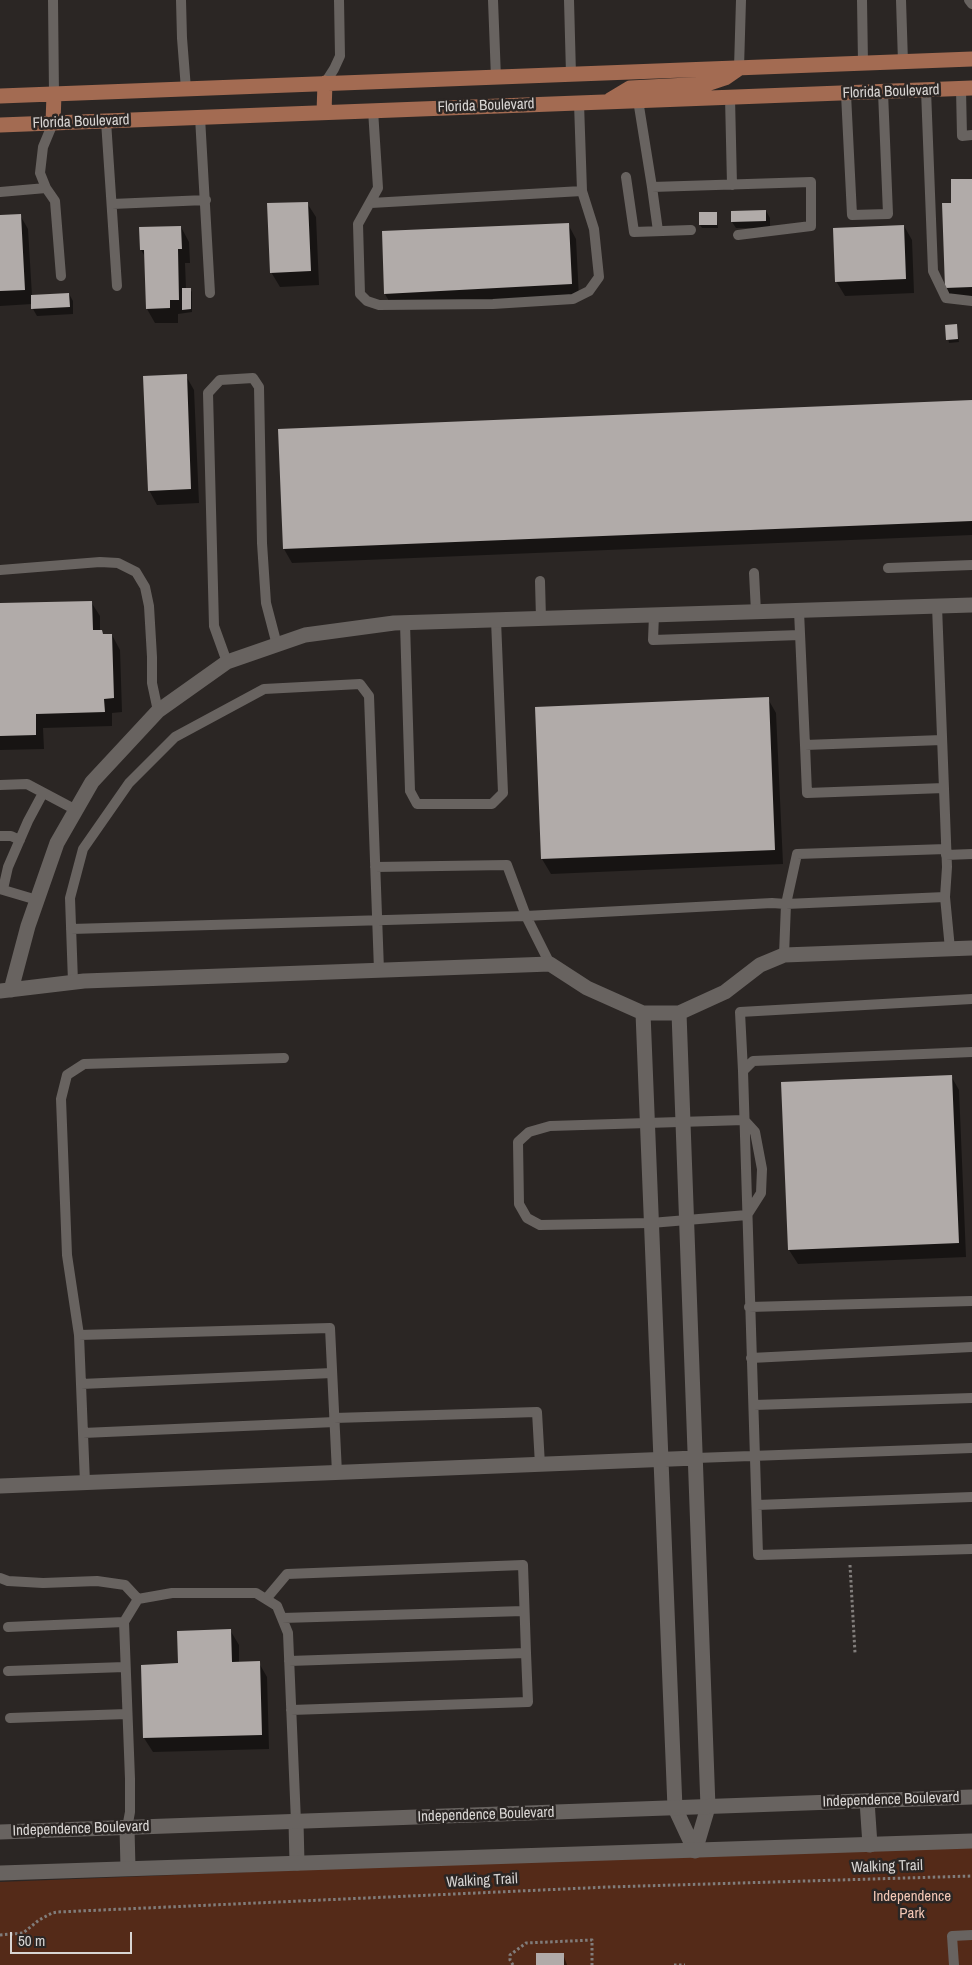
<!DOCTYPE html>
<html>
<head>
<meta charset="utf-8">
<style>
  body { margin:0 }
  #map { position:relative; width:972px; height:1965px; overflow:hidden; background:#2b2624; font-family:"Archivo Narrow",sans-serif }
  canvas { display:block }
  .scale { position:absolute; left:10px; top:1932px; width:122px; height:22px; box-sizing:border-box; border:2px solid #d8d5d3; border-top:0; padding-left:6px; font-size:15px; line-height:18px; white-space:nowrap; color:#d8d5d3; -webkit-text-stroke:4px #2b2624; paint-order:stroke }
</style>
</head>
<body>
<div id="map">
<canvas width="972" height="1965"></canvas>
<div class="scale">50 m</div>
</div>
<script>
const c = document.querySelector('canvas').getContext('2d');
c.lineJoin = 'round';
function paint(path, color) {
  c.fillStyle = color;
  c.fill(path, 'evenodd');
}
function poly(rows) {
  const path = new Path2D();
  for (const r of rows) {
    path.moveTo(r[0], r[1]);
    for (let i = 2; i < r.length; i += 2) path.lineTo(r[i], r[i + 1]);
  }
  return path;
}
function trace(path, color, width, dash) {
  c.strokeStyle = color;
  c.lineWidth = width;
  c.lineCap = dash ? 'butt' : 'round';
  c.setLineDash(dash || []);
  c.stroke(path);
}
function write(font, color, halo, rows, align = 'center') {
  c.font = font + ' "Archivo Narrow",sans-serif';
  c.lineWidth = 5;
  c.setLineDash([]);
  c.textBaseline = 'middle';
  c.strokeStyle = halo;
  c.fillStyle = color;
  for (const [text, x, y, turn = 0] of rows) {
    c.save();
    c.translate(x, y);
    c.rotate((+turn || 0) * Math.PI / 180);
    c.textAlign = isNaN(turn) ? turn : align;
    if (halo) c.strokeText(text, 0, 0);
    c.fillText(text, 0, 0);
    c.restore();
  }
}
const green = poly([
  [972,1843,972,1965,0,1965,0,1882]
]);
const shadow = poly([
  [972,180,972,302,954,302,946,288,953,204],
  [307,203,316,217,319,285,280,287,271,272],
  [766,211,770,218,770,228,736,228,732,222],
  [716,213,718,228,702,228,700,225],
  [20,215,28,229,32,296,69,294,73,301,73,314,37,316,33,309,32,304,0,306,0,216],
  [568,224,576,239,579,298,393,308,385,294],
  [904,226,912,240,914,293,845,296,836,281],
  [181,227,189,242,190,263,185,263,186,289,190,289,192,292,192,312,178,314,178,323,155,323,147,309,146,258,141,250],
  [956,325,959,342,949,343,946,326],
  [186,376,194,390,199,503,157,505,149,490],
  [972,401,972,535,292,563,284,549,279,430],
  [91,602,100,616,100,632,104,636,112,635,120,650,122,712,112,713,112,726,43,728,44,749,0,750,0,604],
  [768,699,776,713,783,864,551,874,542,859,536,708],
  [951,1076,959,1090,966,1257,798,1264,789,1250],
  [230,1630,239,1645,239,1663,259,1663,267,1677,269,1749,153,1752,144,1738,179,1665],
  [563,1954,567,1965,537,1965]
]);
const building = poly([
  [951,179,972,179,972,287,945,288,942,203,951,203],
  [308,202,311,271,270,273,267,203],
  [766,210,766,221,731,222,731,211],
  [699,212,717,212,717,225,699,225],
  [21,214,25,290,0,291,0,215],
  [569,223,572,284,384,294,382,231],
  [904,225,906,279,835,282,833,228],
  [181,226,182,249,178,249,179,300,170,300,170,308,146,309,144,250,140,250,139,227],
  [182,288,191,288,191,309,182,310],
  [69,293,70,307,31,309,31,295],
  [957,324,958,339,946,340,945,325],
  [187,374,191,489,148,491,143,376],
  [972,400,972,521,283,549,278,429],
  [92,601,93,630,102,630,103,634,112,634,114,698,104,699,105,712,36,714,36,735,0,736,0,603],
  [769,697,775,850,541,859,535,707],
  [952,1075,959,1243,788,1250,781,1082],
  [231,1629,232,1662,260,1661,262,1735,143,1738,141,1665,178,1663,177,1631],
  [536,1953,564,1953,564,1965,536,1965]
]);
const path = poly([
  [850,1565,855,1653],
  [0,1935,23,1933,39,1920,52,1913,58,1912,608,1887,972,1876],
  [513,1965,510,1960,510,1955,526,1943,592,1940,592,1965],
  [674,1965,685,1965]
]);
const service = poly([
  [53,0,54,94],
  [181,0,182,38,186,89],
  [493,0,496,78],
  [569,0,571,74],
  [862,0,863,63],
  [901,0,903,62],
  [969,0,972,4],
  [739,68,741,0],
  [325,83,334,69,340,56,339,0],
  [961,89,962,136,972,135],
  [926,90,933,271,946,298,972,301],
  [846,94,852,215,888,214,883,92],
  [730,97,732,185],
  [638,100,652,187,811,182,811,226,738,235],
  [373,110,378,188,358,224,360,294,367,301,379,305,493,304,573,299,589,291,599,277,594,229,582,191,579,103],
  [200,117,210,293],
  [106,121,117,286],
  [53,123,43,147,40,173,46,188,55,201,61,276],
  [626,177,634,232,691,230],
  [652,187,658,231],
  [0,192,46,188],
  [371,203,582,191],
  [112,204,206,200],
  [888,568,972,565],
  [0,570,100,562,118,563,136,572,145,587,149,606,152,657,152,683,158,711],
  [754,573,756,612],
  [540,581,541,619],
  [937,606,947,867,945,897,786,904,797,854,946,849],
  [799,611,805,745,942,740],
  [654,615,653,640,800,635],
  [405,623,410,791,417,804,492,804,503,793,496,620],
  [227,662,214,626,208,393,220,380,253,378,259,387,262,543,266,603,277,645],
  [805,745,807,793,944,788],
  [0,785,27,784,76,810],
  [0,836,11,836,20,840],
  [946,855,972,854],
  [0,889,37,900],
  [3,889,8,867,28,821,43,793],
  [945,897,950,949],
  [71,929,526,916,507,865,375,867],
  [550,964,526,916,772,903,786,904,784,955],
  [73,982,70,898,83,849,129,783,175,737,264,689,360,684,369,696,379,970],
  [972,1052,753,1061,743,1071,758,1555,972,1549],
  [743,1071,740,1012,972,999],
  [744,1120,755,1132,762,1169,761,1193,747,1215,651,1223,540,1225,527,1218,519,1204,518,1142,529,1132,550,1126,744,1120],
  [749,1307,972,1301],
  [79,1335,67,1255,61,1099,67,1075,84,1064,284,1058],
  [751,1358,972,1347],
  [81,1384,332,1373],
  [754,1405,972,1398],
  [334,1418,537,1412,540,1465],
  [83,1433,335,1422],
  [696,1458,972,1448],
  [85,1483,79,1335,330,1328,337,1473],
  [757,1505,972,1497],
  [0,1578,8,1581,43,1583,97,1581,125,1585,138,1599],
  [266,1599,287,1574,523,1565,526,1653],
  [282,1618,524,1611],
  [8,1627,124,1622],
  [289,1661,526,1653,528,1702,291,1710],
  [8,1671,125,1667],
  [10,1718,127,1714],
  [127,1828,130,1812,130,1779,124,1622,138,1599,172,1593,256,1593,277,1606,288,1633,296,1822],
  [954,1965,952,1936,972,1935]
]);
const minor = poly([
  [11,990,28,926,57,843,92,782,158,711,227,662,305,635,394,623,972,605],
  [0,991,84,981,550,964,587,988,643,1013,679,1013,725,992,760,965,784,955,972,948],
  [643,1013,675,1808,695,1851,708,1807,679,1013],
  [0,1486,696,1458],
  [867,1801,870,1845],
  [296,1822,297,1863],
  [127,1828,128,1868]
]);
const secondary = poly([
  [0,1832,972,1797],
  [0,1873,972,1841]
]);
const primary = poly([
  [0,96,972,59],
  [610,100,630,88,707,84,725,78,738,69],
  [324,112,325,83],
  [53,123,54,94],
  [0,125,972,88]
]);
const streetNames = [
  ["Florida Boulevard",891,92,-2],
  ["Florida Boulevard",486,106,-2],
  ["Florida Boulevard",81,122,-2],
  ["Independence Boulevard",891,1800,-2],
  ["Independence Boulevard",486,1815,-2],
  ["Independence Boulevard",81,1829,-2],
  ["Walking Trail",887,1867,-2],
  ["Walking Trail",482,1881,-3]
];
const parkNames = [
  ["Independence",912,1897],
  ["Park",912,1914]
];
paint(green, '#542a18');
paint(shadow, '#0007');
paint(building, '#b1aba9');
trace(path, '#817d7b', 3, [2.5, 2.5]);
trace(service, '#686360', 10);
trace(minor, '#686360', 15);
trace(secondary, '#686360', 15);
trace(primary, '#a36b52', 15);
write('15px', '#d8d5d3', '#2b2624', streetNames);
write('15px', '#f3c7b5', '#2b2624', parkNames);
</script>
</body>
</html>
